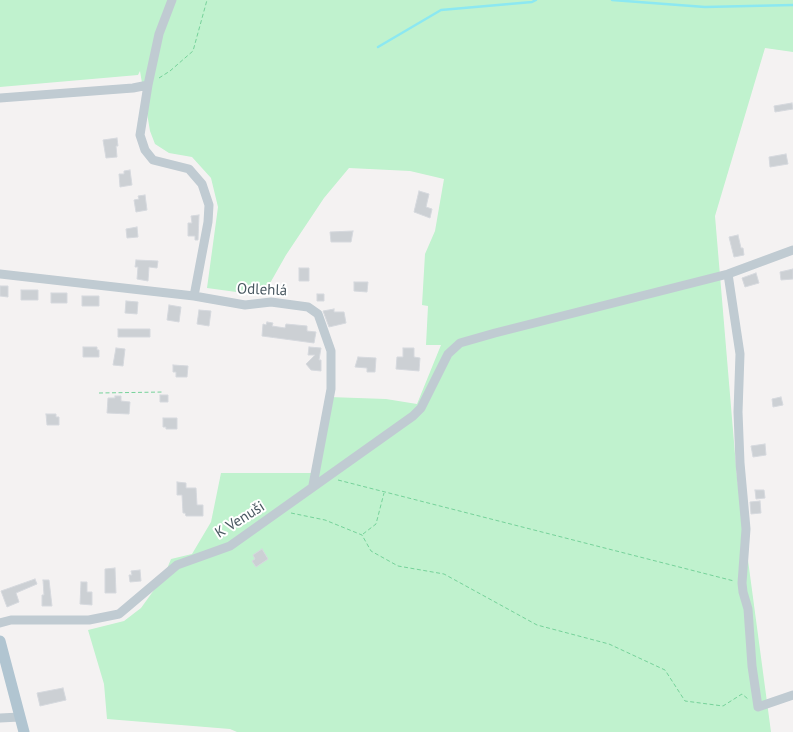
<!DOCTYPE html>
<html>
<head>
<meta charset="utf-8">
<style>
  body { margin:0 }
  canvas { display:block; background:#f4f2f2 }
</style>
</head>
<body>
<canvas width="793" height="732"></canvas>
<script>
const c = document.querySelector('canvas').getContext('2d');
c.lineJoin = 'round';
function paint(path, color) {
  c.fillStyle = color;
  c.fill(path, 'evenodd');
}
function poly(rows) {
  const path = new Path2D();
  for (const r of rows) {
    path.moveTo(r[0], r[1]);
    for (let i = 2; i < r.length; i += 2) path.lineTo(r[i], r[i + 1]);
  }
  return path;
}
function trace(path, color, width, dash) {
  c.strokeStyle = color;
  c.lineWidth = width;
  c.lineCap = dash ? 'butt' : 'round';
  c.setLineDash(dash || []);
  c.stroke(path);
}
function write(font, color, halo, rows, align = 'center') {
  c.font = font + ' "PT Sans",sans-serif';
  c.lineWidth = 4;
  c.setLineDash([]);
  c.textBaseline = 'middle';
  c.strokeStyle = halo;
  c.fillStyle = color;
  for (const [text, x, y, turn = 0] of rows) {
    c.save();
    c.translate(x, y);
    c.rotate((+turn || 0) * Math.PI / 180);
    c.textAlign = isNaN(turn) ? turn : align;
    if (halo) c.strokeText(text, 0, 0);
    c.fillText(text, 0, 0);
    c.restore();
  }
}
const green = poly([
  [0,0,793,0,793,52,765,48,715,216,737,478,771,732,237,732,230,729,107,719,104,684,88,630,124,621,141,608,164,576,171,559,192,554,211,522,221,473,313,473,329,397,386,399,417,404,441,345,426,345,428,306,422,305,425,254,435,231,444,179,410,171,349,168,324,198,286,255,269,285,251,294,207,288,218,207,211,178,192,157,169,153,155,144,150,131,140,71,138,75,0,87]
]);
const stream = poly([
  [612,0,705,7,793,5],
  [378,47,441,10,532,2,536,0]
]);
const building = poly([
  [792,103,793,109,775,112,774,106,792,103],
  [117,138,118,146,116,146,117,157,106,158,103,140,117,138],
  [786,154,788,164,770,167,769,157,786,154],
  [130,170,132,185,120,187,119,174,124,174,124,171,130,170],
  [419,191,429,194,426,207,432,209,430,218,414,212,419,191],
  [145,195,147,210,136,212,134,200,139,199,138,196,145,195],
  [199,215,198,240,195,240,195,236,188,236,188,223,192,223,191,216,199,215],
  [137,227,138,237,127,238,126,229,137,227],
  [353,231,351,242,331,242,330,232,353,231],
  [738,235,741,248,743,248,744,255,734,257,729,237,738,235],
  [136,260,158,261,157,268,149,267,148,281,137,279,138,267,135,267,136,260],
  [299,268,309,268,309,281,299,281,299,268],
  [793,269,793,279,781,280,780,272,793,269],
  [756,273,759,283,745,287,742,278,756,273],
  [354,282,368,282,367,292,354,291,354,282],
  [0,286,8,286,8,297,0,296,0,286],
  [21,290,38,290,38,300,21,300,21,290],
  [51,293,67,293,67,303,51,303,51,293],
  [317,294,324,294,324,301,317,301,317,294],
  [82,296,99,296,99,306,82,306,82,296],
  [126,301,138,302,137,314,125,313,126,301],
  [169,305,181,307,179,322,167,320,169,305],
  [334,309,334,312,344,312,346,323,329,327,323,311,334,309],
  [199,310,211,311,209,326,197,324,199,310],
  [267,322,273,323,272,326,285,328,286,324,307,326,307,331,316,332,314,343,262,336,263,324,266,325,267,322],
  [118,329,150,329,150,337,118,337,118,329],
  [83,347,97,347,97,350,99,350,99,357,83,357,83,347],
  [309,347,321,348,319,360,321,360,321,371,311,370,306,364,315,355,308,355,309,347],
  [116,348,125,349,123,366,113,365,116,348],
  [403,348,414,348,414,357,420,358,419,371,396,369,397,357,403,357,403,348],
  [358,357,376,358,375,372,367,372,367,368,355,367,358,357],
  [173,365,188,366,187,377,176,377,176,372,173,372,173,365],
  [160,395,168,395,168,402,160,402,160,395],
  [115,396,121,396,121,401,130,402,129,414,107,413,108,398,115,398,115,396],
  [781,397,783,405,773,407,772,399,781,397],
  [46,414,56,414,56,417,59,417,59,425,47,425,46,414],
  [163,418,177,418,177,429,166,429,166,427,163,427,163,418],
  [765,444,766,455,753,457,751,446,765,444],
  [177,482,186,483,186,488,196,488,197,505,203,505,203,516,186,516,185,513,183,513,182,495,177,495,177,482],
  [755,490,764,490,765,498,756,499,755,490],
  [760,501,761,513,751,514,750,502,760,501],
  [262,549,268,559,256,567,252,561,255,559,253,555,262,549],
  [115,568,116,593,105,593,105,569,115,568],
  [140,570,141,581,130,582,129,575,132,575,131,571,140,570],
  [35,579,37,584,16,593,19,602,7,607,1,591,35,579],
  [43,580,49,580,52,606,42,606,42,595,44,595,43,580],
  [81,582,87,582,87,592,92,592,92,605,80,604,81,582],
  [63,688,66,700,40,706,37,693,63,688]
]);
const path = poly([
  [159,78,170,71,193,51,207,0],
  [99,393,164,392],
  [338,480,734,581],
  [291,513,325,520,362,535,371,551,398,566,444,574,537,625,609,644,665,670,685,701,723,706,742,694,748,699],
  [363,534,376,524,384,493]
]);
const minor = poly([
  [148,85,140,135,145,150,153,160,189,169,202,184,209,205,208,222,194,296],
  [0,98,133,88,148,85,159,34,172,0],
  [0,274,194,296,245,305,271,302,308,307,318,314,331,351,331,389,313,485],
  [728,274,740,354,738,412,740,463,746,529,742,583,743,592,748,609,752,666,758,707,793,695],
  [0,623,11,620,89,620,119,614,177,565,230,546,413,416,421,408,448,354,460,343,495,333,728,274,793,250],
  [0,718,20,717]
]);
const major = poly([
  [0,641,24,732]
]);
const streetNames = [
  ["Odlehlá",262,290,2],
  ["K Venuši",240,520,-32]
];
paint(green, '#c0f2ce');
trace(stream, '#8ce8f1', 2.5);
paint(building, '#ccd0d4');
trace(building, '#d6d9de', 1);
trace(path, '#76d29a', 1, [4, 2.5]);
trace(minor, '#c0cbd2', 9);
trace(major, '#b1c5d1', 11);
write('15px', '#495861', '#fff', streetNames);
</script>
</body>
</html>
